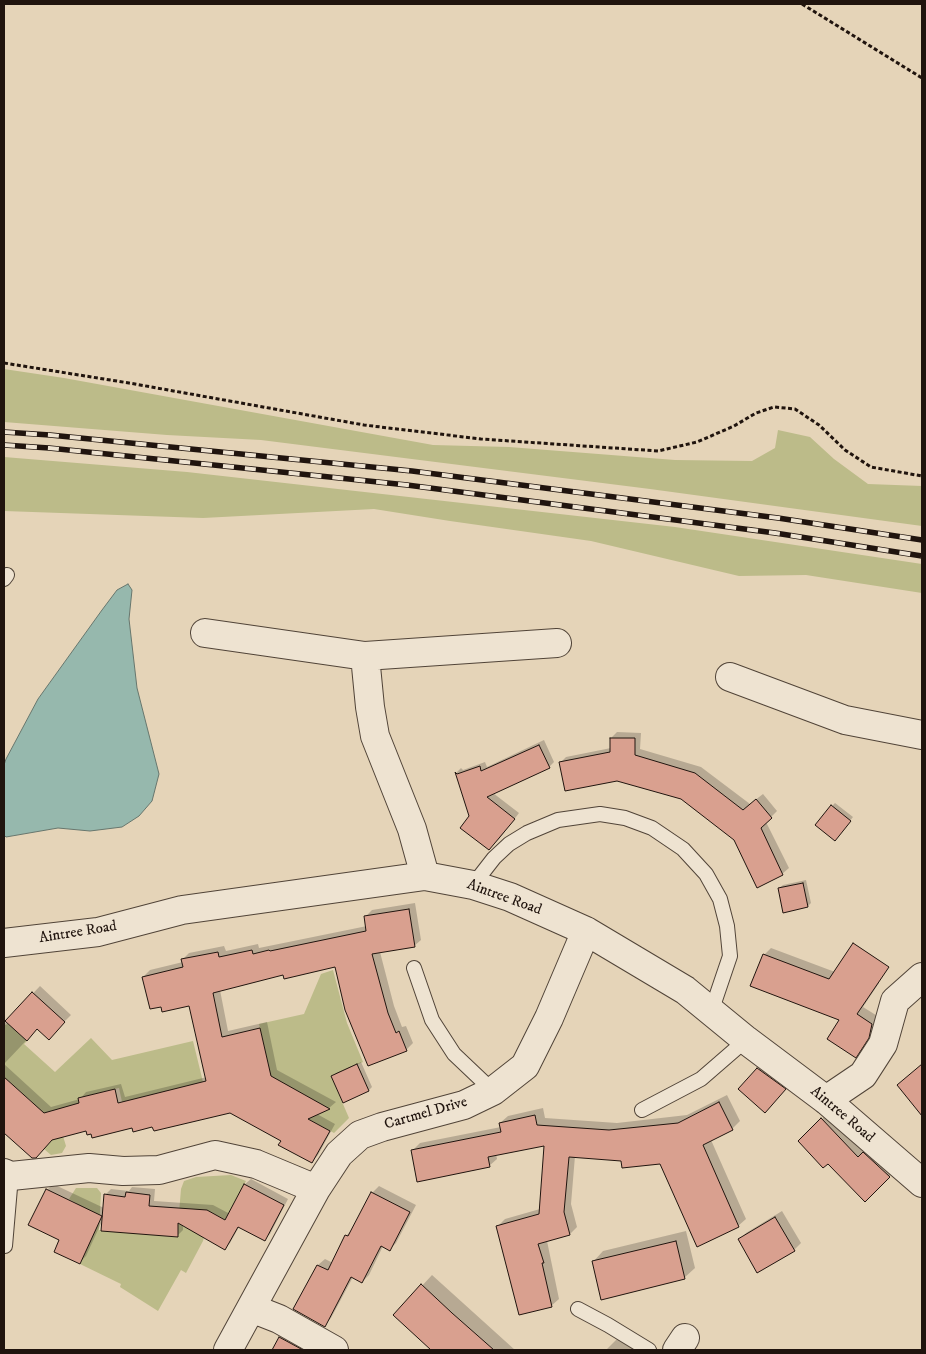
<!DOCTYPE html>
<html>
<head>
<meta charset="utf-8">
<style>
  body { margin:0 }
  #map { position:relative; width:926px; height:1354px; overflow:hidden; background:#e5d4b8; font-family:"IM FELL DW Pica",serif }
  canvas { display:block }
  .frame { position:absolute; inset:0; border:5px solid #20140e; pointer-events:none }
</style>
</head>
<body>
<div id="map">
<canvas width="926" height="1354"></canvas>
<div class="frame"></div>
</div>
<script>
const c = document.querySelector('canvas').getContext('2d');
c.lineJoin = 'round';
function paint(path, color) {
  c.fillStyle = color;
  c.fill(path, 'evenodd');
}
function poly(rows) {
  const path = new Path2D();
  for (const r of rows) {
    path.moveTo(r[0], r[1]);
    for (let i = 2; i < r.length; i += 2) path.lineTo(r[i], r[i + 1]);
  }
  return path;
}
function trace(path, color, width, dash) {
  c.strokeStyle = color;
  c.lineWidth = width;
  c.lineCap = dash ? 'butt' : 'round';
  c.setLineDash(dash || []);
  c.stroke(path);
}
function write(font, color, halo, rows, align = 'center') {
  c.font = font + ' "IM FELL DW Pica",serif';
  c.lineWidth = 4.5;
  c.setLineDash([]);
  c.textBaseline = 'middle';
  c.strokeStyle = halo;
  c.fillStyle = color;
  for (const [text, x, y, turn = 0] of rows) {
    c.save();
    c.translate(x, y);
    c.rotate((+turn || 0) * Math.PI / 180);
    c.textAlign = isNaN(turn) ? turn : align;
    if (halo) c.strokeText(text, 0, 0);
    c.fillText(text, 0, 0);
    c.restore();
  }
}
const green = poly([
  [4,369,64,378,433,445,509,447,675,460,752,461,775,448,778,430,810,437,834,459,868,484,922,486,922,526,650,489,261,440,167,435,4,422],
  [4,457,187,472,675,527,922,564,922,593,806,575,739,576,591,541,450,521,374,509,203,518,4,511],
  [333,970,347,1023,363,1062,331,1076,349,1118,334,1133,308,1119,305,1095,293,1089,286,1101,268,1072,269,1067,259,1024,304,1014,321,974],
  [8,1023,27,1041,24,1044,55,1072,91,1038,112,1060,193,1041,203,1082,122,1102,119,1088,78,1098,79,1103,63,1136,66,1146,62,1153,51,1155,44,1149,32,1102,4,1077,4,1024,6,1025],
  [231,1175,246,1181,232,1208,238,1227,211,1212,203,1241,186,1273,181,1270,158,1311,120,1287,121,1284,80,1264,86,1251,53,1237,60,1223,79,1205,69,1199,76,1188,97,1188,101,1193,99,1230,177,1237,181,1189,184,1181,196,1177]
]);
const water = poly([
  [128,584,132,590,129,619,137,688,159,774,152,801,139,816,122,827,90,831,58,828,6,837,4,835,4,765,6,759,38,699,102,610,117,590,128,584]
]);
const shadow = poly([
  [617,732,641,733,640,749,701,767,750,804,763,794,777,811,766,822,789,868,782,874,681,798,560,763,566,757,611,748,611,738],
  [544,740,554,762,549,767,493,793,519,813,500,838,489,849,471,816,456,773,461,768,463,770,485,762,487,767],
  [835,803,853,817,838,836,832,806],
  [806,880,811,903,808,906,779,888,783,885],
  [415,903,421,940,414,946,380,952,394,1006,402,1027,406,1026,413,1043,406,1050,336,966,284,974,220,990,228,1031,267,1022,277,1070,336,1102,329,1108,317,1114,335,1124,318,1155,312,1162,282,1140,231,1112,153,1126,87,1130,52,1138,32,1157,4,1131,4,1064,51,1107,80,1099,86,1092,121,1084,125,1097,207,1077,190,1005,162,1005,143,977,150,970,183,962,182,960,189,953,224,946,226,951,258,944,259,948,367,926,365,917,372,910],
  [771,948,835,972,852,949,879,983,863,1007,879,1017,875,1029,862,1049,855,1056,841,1020,764,955],
  [40,986,71,1015,55,1031,38,1028,4,1064,4,1024],
  [361,1062,372,1087,369,1090,344,1101,333,1076,336,1073],
  [765,1062,791,1082,771,1104,740,1089],
  [727,1095,740,1121,732,1129,711,1140,746,1219,738,1226,661,1162,575,1156,571,1204,577,1227,570,1234,547,1241,559,1299,551,1306,497,1227,505,1219,540,1209,545,1144,496,1154,497,1159,489,1166,412,1151,420,1143,501,1127,500,1123,508,1116,543,1108,545,1118,617,1123,687,1115],
  [828,1113,896,1170,865,1200,828,1162,799,1141],
  [251,1179,288,1199,270,1234,264,1239,239,1227,230,1243,225,1248,183,1224,183,1230,177,1236,103,1219,86,1256,80,1262,61,1240,47,1190,53,1184,104,1208,105,1195,111,1189,129,1191,132,1187,155,1189,154,1201,213,1205,230,1214,245,1184],
  [379,1186,416,1205,396,1243,390,1249,383,1246,369,1275,362,1282,353,1277,331,1318,325,1325,318,1265,325,1259,333,1263,346,1236,353,1229,372,1193],
  [782,1211,801,1243,794,1250,758,1271,739,1240,746,1233],
  [686,1231,695,1268,684,1278,593,1262,603,1251],
  [432,1275,515,1350,433,1350,395,1315],
  [288,1330,326,1350,272,1350,280,1338],
  [626,1330,652,1350,606,1350]
]);
const building = poly([
  [610,738,635,738,635,755,695,773,743,810,756,799,772,818,761,828,783,875,757,888,734,840,681,799,617,781,565,791,559,762,610,752,610,738],
  [539,745,550,768,487,797,515,819,489,850,460,828,469,816,455,772,457,774,480,766,481,771,539,745],
  [831,805,851,821,835,841,815,825,831,805],
  [803,883,808,907,783,913,778,888,803,883],
  [409,909,415,947,372,954,388,1013,396,1033,399,1031,407,1051,368,1066,345,1010,335,967,284,979,283,975,213,993,222,1037,260,1028,271,1076,330,1109,308,1119,330,1131,312,1163,278,1145,281,1141,230,1113,154,1131,152,1127,133,1132,132,1128,92,1138,91,1134,87,1135,86,1131,52,1140,36,1158,32,1158,4,1133,4,1077,44,1113,79,1103,78,1098,115,1089,118,1103,206,1081,189,1006,162,1012,161,1007,150,1009,142,977,183,967,181,959,218,952,219,957,252,950,253,954,269,950,270,951,366,931,364,916,409,909],
  [853,943,889,967,857,1014,872,1024,869,1038,856,1058,827,1039,839,1020,750,986,763,954,829,979,853,943],
  [32,992,65,1022,49,1040,37,1029,27,1041,5,1021,32,992],
  [357,1064,369,1091,343,1103,331,1076,357,1064],
  [922,1064,922,1116,897,1085,922,1064],
  [757,1068,786,1089,765,1113,738,1089,757,1068],
  [719,1102,733,1130,703,1145,739,1227,697,1247,660,1164,622,1168,621,1161,569,1157,564,1212,570,1235,538,1244,544,1263,542,1263,552,1307,519,1315,496,1226,539,1214,544,1146,488,1157,490,1167,417,1182,411,1150,501,1132,499,1123,535,1115,537,1125,609,1130,678,1123,719,1102],
  [821,1118,858,1157,863,1152,890,1177,865,1202,828,1164,823,1168,798,1141,821,1118],
  [244,1184,284,1205,265,1241,238,1227,225,1250,178,1223,178,1237,101,1231,104,1194,125,1197,126,1192,150,1195,149,1206,207,1210,225,1220,244,1184],
  [46,1189,102,1216,80,1264,54,1252,59,1240,28,1225,46,1189],
  [371,1192,410,1212,390,1251,381,1246,362,1283,351,1277,325,1327,293,1309,317,1265,328,1270,345,1235,348,1236,371,1192],
  [775,1217,795,1251,757,1273,738,1239,775,1217],
  [676,1241,685,1279,601,1300,592,1261,676,1241],
  [421,1284,452,1313,494,1350,431,1350,393,1315,421,1284],
  [279,1337,303,1350,272,1350,279,1337]
]);
const path = poly([
  [802,4,922,78],
  [4,363,129,383,364,425,481,439,658,451,697,442,734,426,756,413,774,407,795,409,819,425,845,450,871,467,922,476]
]);
const service = poly([
  [4,579,7,575],
  [473,885,494,858,509,844,527,833,558,820,600,814,625,818,652,828,683,849,706,874,720,899,727,926,730,956,711,1012],
  [414,968,432,1020,454,1054,493,1091],
  [642,1110,701,1079,746,1040],
  [5,1246,11,1176],
  [578,1309,608,1325,649,1350]
]);
const minor = poly([
  [205,633,365,656,557,643],
  [365,656,370,707,375,736,412,829,425,876],
  [730,677,845,720,922,735],
  [4,943,98,932,182,910,425,876,473,885,510,897,586,931,685,990,746,1040,826,1100,922,1183],
  [826,1100,863,1075,883,1044,895,1001,922,977],
  [4,1173,11,1176,89,1168,123,1171,159,1170,215,1155,256,1164,316,1189],
  [251,1308,279,1319,334,1350],
  [228,1350,316,1189,339,1154,360,1135,382,1127,464,1105,493,1091,525,1066,549,1018,586,931],
  [677,1350,685,1338]
]);
const rail = poly([
  [4,432,50,435,412,471,778,518,922,540],
  [4,445,49,448,407,485,775,533,922,556]
]);
const streetNames = [
  ["Aintree Road",504,898,20],
  ["Aintree Road",78,933,-9],
  ["Cartmel Drive",426,1114,-16],
  ["Aintree Road",842,1115,40]
];
paint(green, '#bcbb89');
paint(water, '#96b8ad');
trace(water, '#67766d', 1);
paint(shadow, '#0003');
paint(building, '#d9a08f');
trace(building, '#20140e', 1);
trace(service, '#514438', 16);
trace(minor, '#514438', 30);
trace(path, '#20140e', 3, [4, 2.5]);
trace(service, '#eee3d1', 14);
trace(minor, '#eee3d1', 28);
trace(rail, '#20140e', 5.5);
trace(rail, '#eee3d1', 4, [11]);
write('15px', '#20140e', '#eee3d1', streetNames);
</script>
</body>
</html>
